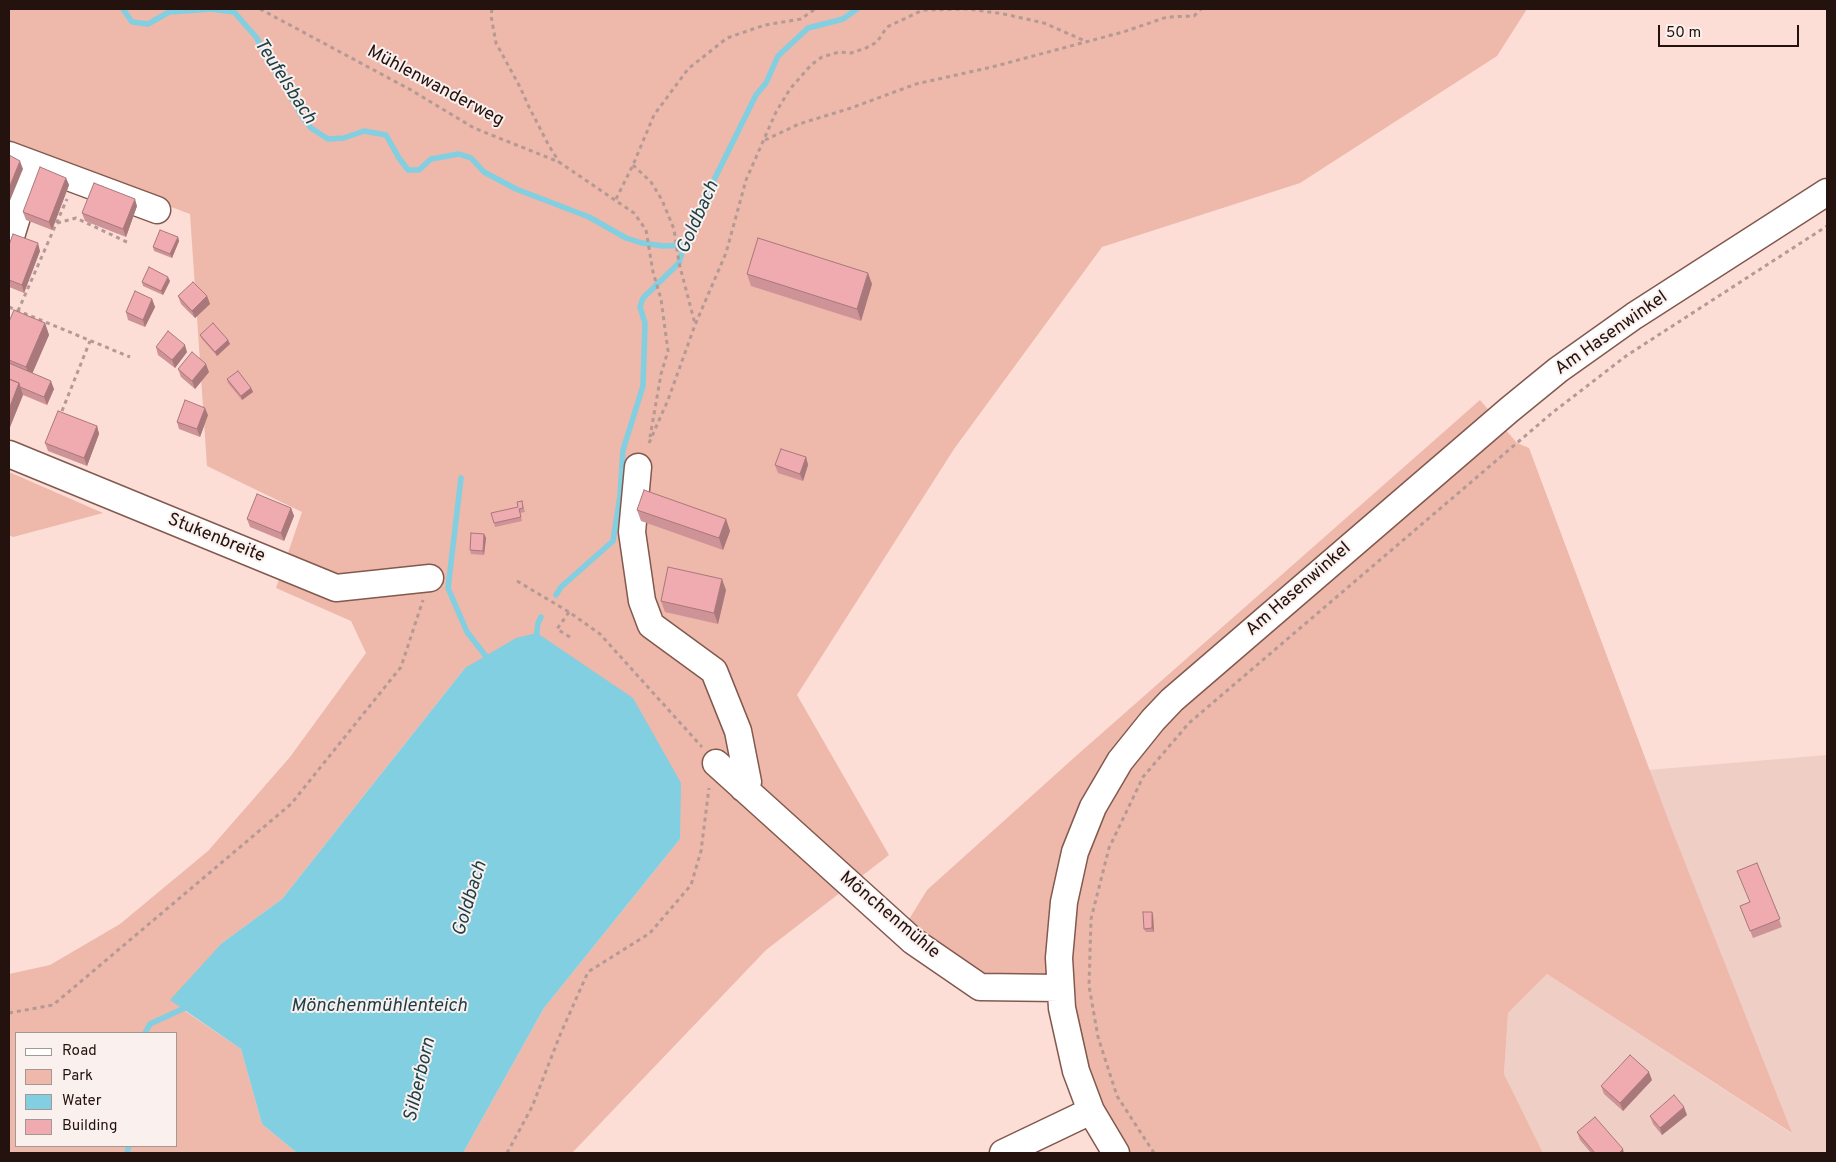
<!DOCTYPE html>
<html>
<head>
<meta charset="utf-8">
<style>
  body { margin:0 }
  #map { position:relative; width:1836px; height:1162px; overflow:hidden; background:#fcded6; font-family:Overpass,sans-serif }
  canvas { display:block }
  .frame { position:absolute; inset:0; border:10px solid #23120e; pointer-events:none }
  .legend { position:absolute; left:15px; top:1032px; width:162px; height:115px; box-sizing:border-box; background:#faf0ee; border:1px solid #a49794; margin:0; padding:6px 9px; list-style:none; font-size:15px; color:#23120e }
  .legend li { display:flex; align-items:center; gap:10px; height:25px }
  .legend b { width:25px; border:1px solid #a49794 }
  .scale { position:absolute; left:1658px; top:25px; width:141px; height:22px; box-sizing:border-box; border:2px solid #23120e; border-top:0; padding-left:6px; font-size:15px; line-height:18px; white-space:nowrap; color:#23120e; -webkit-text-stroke:4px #faf0ee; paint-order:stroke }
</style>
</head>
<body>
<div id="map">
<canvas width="1836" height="1162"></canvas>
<div class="frame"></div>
<ul class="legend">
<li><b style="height:6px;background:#fff"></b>Road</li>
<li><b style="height:14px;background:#eeb8ab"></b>Park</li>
<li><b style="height:14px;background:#81cfe1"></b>Water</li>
<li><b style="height:14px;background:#f0abb0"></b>Building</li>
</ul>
<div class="scale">50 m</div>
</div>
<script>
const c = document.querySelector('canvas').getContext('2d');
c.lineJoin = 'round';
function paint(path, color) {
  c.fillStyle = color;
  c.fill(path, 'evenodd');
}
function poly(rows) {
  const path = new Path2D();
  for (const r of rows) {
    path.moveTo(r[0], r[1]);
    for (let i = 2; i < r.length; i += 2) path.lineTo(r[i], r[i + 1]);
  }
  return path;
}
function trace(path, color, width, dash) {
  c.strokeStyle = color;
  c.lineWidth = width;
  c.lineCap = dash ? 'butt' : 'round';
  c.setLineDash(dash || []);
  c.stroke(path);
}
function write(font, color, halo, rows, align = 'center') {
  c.font = font + ' Overpass,sans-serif';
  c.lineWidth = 4;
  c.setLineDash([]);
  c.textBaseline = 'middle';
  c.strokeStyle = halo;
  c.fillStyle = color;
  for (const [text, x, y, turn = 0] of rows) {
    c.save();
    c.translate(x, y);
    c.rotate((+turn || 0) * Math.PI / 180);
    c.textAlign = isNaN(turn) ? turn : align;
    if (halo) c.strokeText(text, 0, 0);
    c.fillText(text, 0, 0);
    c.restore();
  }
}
const built = poly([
  [1827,755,1827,1153,1543,1153,1504,1074,1508,1013,1547,974,1791,1133,1648,770]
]);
const green = poly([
  [9,9,1527,9,1497,56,1300,183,1102,247,954,449,797,695,889,855,766,950,572,1153,463,1153,544,1008,680,839,465,668,282,899,222,943,182,1009,241,1049,262,1124,297,1153,9,1153,9,974,50,965,120,924,208,851,290,757,366,653,351,621,276,588,302,512,207,466,190,214,9,146],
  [16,1033,176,1033,176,1146,16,1146],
  [1480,400,1517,443,1529,448,1674,835,1792,1133,1547,974,1508,1013,1504,1074,1543,1153,1130,1153,1103,1108,1085,1063,1070,976,983,977,908,921,927,890,1076,756],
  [9,472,103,513,13,537,9,535]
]);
const water = poly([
  [537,633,633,698,681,783,680,839,544,1008,463,1153,297,1153,262,1124,241,1049,170,1000,222,943,282,899,465,668,516,638]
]);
const stream = poly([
  [123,9,132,22,148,24,169,12,211,9,234,12,256,37,303,118,311,128,328,139,344,138,364,131,386,135,399,158,408,170,419,170,431,159,459,154,471,158,484,172,516,189,589,217,626,238,642,243,663,246,684,245],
  [461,478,448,588,467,632,485,655],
  [556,595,561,587,613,541,620,496,623,450,643,386,645,323,640,307,643,298,679,263,684,245,695,232,713,182,756,95,766,83,778,56,808,28,843,19,857,9],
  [536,639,538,623,541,617],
  [145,1033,150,1024,189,1006],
  [127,1153,129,1146]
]);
const path = poly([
  [260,9,411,90,474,128,559,162,634,213,646,230,653,272,661,299,668,351,661,374,650,437],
  [492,9,491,16,496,43,520,87,529,107,548,144,559,162],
  [765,140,799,124,851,108,916,84,992,67,1123,32,1167,17,1194,16,1201,9],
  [633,165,651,182,662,200,674,229,679,263,695,324],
  [616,199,633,165,654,115,688,69,727,38,765,25,801,19,815,9],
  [57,223,76,218,129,243],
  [9,307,130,357],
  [18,311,67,199],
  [62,411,90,341],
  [649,443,668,400,695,325,726,253,746,180,776,112,790,89,811,65,822,57,839,52,851,53,866,48,877,42,887,27,923,10,968,9,1004,14,1044,23,1085,41],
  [517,581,569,612,600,634,702,747],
  [569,612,557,629,573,639],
  [9,1013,53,1005,291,804,401,667,423,600],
  [507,1153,532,1107,560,1035,588,972,650,933,691,885,701,851,709,788],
  [1154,1153,1117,1096,1098,1037,1089,986,1091,919,1109,848,1143,777,1189,723,1552,413,1626,356,1827,226]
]);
const minor = poly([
  [9,155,157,210],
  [9,243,33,165],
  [9,454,336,588,430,578],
  [638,467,632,532,642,601,651,625,714,671,738,731,748,782,743,788],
  [716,763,913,941,980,987,1059,988],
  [1003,1153,1091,1111],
  [1116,1153,1091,1111,1076,1071,1062,1008,1059,958,1064,902,1075,852,1093,807,1120,761,1153,720,1172,700,1509,410,1558,370,1634,316,1827,192]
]);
const wall = poly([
  [66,178,69,185,52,230,26,220,23,212],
  [137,206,126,237,85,221,82,213],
  [178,237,179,241,172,258,154,251,153,247],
  [9,245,40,251,24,293,9,287],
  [747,274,872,284,861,321,751,286],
  [170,281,163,295,143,286,142,282],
  [178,296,207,296,210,304,195,318,181,304],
  [152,299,155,307,145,327,128,320,126,312],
  [9,322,45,323,49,335,32,373,54,389,47,405,23,395,10,427,9,427],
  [200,335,228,340,230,344,217,356,202,339],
  [156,347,187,352,175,368,158,355],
  [178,369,209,372,195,389,181,377],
  [227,379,251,388,253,392,242,400,228,383],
  [208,415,200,437,179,429,177,422],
  [97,426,99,434,87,466,48,451,45,443],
  [806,457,808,465,803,481,778,473,775,465],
  [523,505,525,512,520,513,522,521,495,527,494,523,518,507],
  [291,508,294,516,284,541,250,527,247,519],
  [637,510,726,519,730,531,723,550,641,521],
  [484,534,486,538,484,555,471,554,470,550],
  [726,590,718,624,665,612,661,601],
  [1757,863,1782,927,1753,938,1740,906,1749,902],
  [1152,912,1153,915,1154,932,1146,932,1144,929],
  [1652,1080,1623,1111,1604,1094,1601,1086],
  [1687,1115,1662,1135,1653,1124,1650,1116],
  [1577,1132,1624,1153,1591,1153,1580,1140]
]);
const shadedWall = poly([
  [20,161,23,169,9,203,9,188],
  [66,178,69,185,52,230,49,222],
  [135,199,137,206,126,237,123,229],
  [178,237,179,241,172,258,170,254],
  [38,243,40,251,24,293,22,285],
  [868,273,872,284,861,321,857,309],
  [168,277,170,281,163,295,161,291],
  [207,296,210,304,195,318,192,311],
  [152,299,155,307,145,327,143,320],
  [45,323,49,335,30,379,26,367],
  [228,340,230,344,217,356,215,352],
  [185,345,187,352,175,368,172,360],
  [206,364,209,372,195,389,192,381],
  [51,381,54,389,47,405,44,397],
  [19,383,23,395,10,427,9,423,9,409],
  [251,388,253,392,242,400,241,396],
  [205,408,208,415,200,437,197,429],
  [97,426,99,434,87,466,84,458],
  [806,457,808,465,803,481,800,474],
  [291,508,294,516,284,541,281,533],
  [726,519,730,531,723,550,719,538],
  [484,534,486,538,484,555,483,551],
  [722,579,726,590,718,624,714,613],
  [1152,912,1153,915,1154,932,1152,928],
  [1649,1072,1652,1080,1623,1111,1620,1103],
  [1684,1107,1687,1115,1662,1135,1660,1128],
  [1623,1149,1624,1153,1619,1153]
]);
const building = poly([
  [9,155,20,161,9,188,9,155],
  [40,167,66,178,49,222,23,212,40,167],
  [94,183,135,199,123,229,82,213,94,183],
  [160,230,178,237,170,254,153,247,160,230],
  [13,234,38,243,22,285,9,280,9,245,13,234],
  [758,238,868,273,857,309,747,274,758,238],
  [149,267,168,277,161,291,142,282,149,267],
  [193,282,207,296,192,311,178,296,193,282],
  [135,291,152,299,143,320,126,312,135,291],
  [14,310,45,323,26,367,9,360,9,322,14,310],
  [213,323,228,340,215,352,200,335,213,323],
  [168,331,185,345,172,360,156,347,168,331],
  [192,352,206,364,192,381,178,369,192,352],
  [9,363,51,381,44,397,20,387,19,383,9,379,9,363],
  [238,371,251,388,241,396,227,379,238,371],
  [9,379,19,383,9,409,9,379],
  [185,400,205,408,197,429,177,422,185,400],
  [58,411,97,426,84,458,45,443,58,411],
  [781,449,806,457,800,474,775,465,781,449],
  [644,490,726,519,719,538,637,510,644,490],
  [257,494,291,508,281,533,247,519,257,494],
  [522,501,523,508,519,509,521,517,494,523,491,513,518,507,517,502,522,501],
  [471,533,484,534,483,551,470,550,471,533],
  [668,567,722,579,714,613,661,601,668,567],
  [1757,863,1780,919,1750,931,1740,906,1750,902,1737,871,1757,863],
  [1143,912,1152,912,1152,928,1144,929,1143,912],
  [1630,1055,1649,1072,1620,1103,1601,1086,1630,1055],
  [1674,1095,1684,1107,1660,1128,1650,1116,1674,1095],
  [1595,1117,1623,1149,1619,1153,1595,1153,1577,1132,1595,1117]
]);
const streetNames = [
  ["Mühlenwanderweg",435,87,28],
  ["Am Hasenwinkel",1612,334,-35],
  ["Stukenbreite",216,539,22],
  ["Am Hasenwinkel",1299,590,-41],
  ["Mönchenmühle",889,916,40]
];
const waterNames = [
  ["Teufelsbach",284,82,57],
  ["Goldbach",699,218,-66],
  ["Goldbach",471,899,-73],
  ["Mönchenmühlenteich",379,1007],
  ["Silberborn",421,1080,-77]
];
paint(built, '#efcec5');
paint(green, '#eeb8ab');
paint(water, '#81cfe1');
trace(stream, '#81cfe1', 5.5);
trace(minor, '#82594e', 29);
trace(path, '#b49a94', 3, [4, 4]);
trace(minor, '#fff', 26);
paint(wall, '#ce9397');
paint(shadedWall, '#a8787b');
paint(building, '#f0abb0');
trace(building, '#a8787b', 1);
write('18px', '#23120e', '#faf0ee', streetNames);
write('italic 19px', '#1a3f47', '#faf0ee', waterNames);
</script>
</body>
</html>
